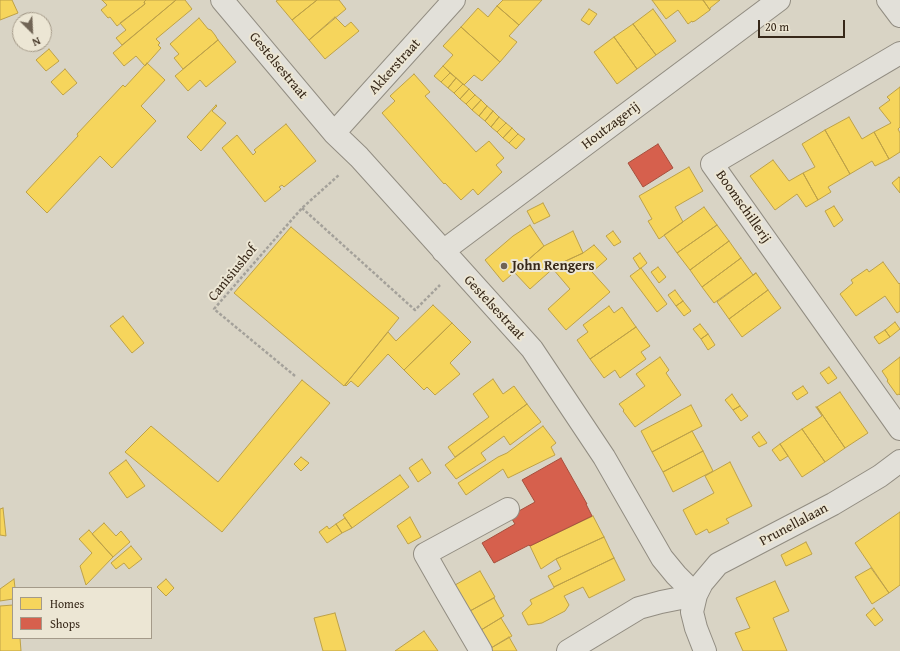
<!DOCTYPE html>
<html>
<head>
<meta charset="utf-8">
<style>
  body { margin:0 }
  #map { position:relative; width:900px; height:651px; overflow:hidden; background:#d9d4c5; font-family:"Gentium Book Plus",serif }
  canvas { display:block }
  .legend { position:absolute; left:12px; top:587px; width:140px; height:52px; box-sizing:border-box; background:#ece6d4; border:1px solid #a49a89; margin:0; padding:5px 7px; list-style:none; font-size:12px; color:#372819 }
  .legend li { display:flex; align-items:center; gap:8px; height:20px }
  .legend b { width:20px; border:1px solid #a49a89 }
  .north { position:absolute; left:12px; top:12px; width:40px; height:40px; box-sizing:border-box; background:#ece6d4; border:1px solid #a49a89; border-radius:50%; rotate:156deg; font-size:11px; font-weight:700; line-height:16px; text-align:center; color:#372819 }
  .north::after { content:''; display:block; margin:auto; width:14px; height:18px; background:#706455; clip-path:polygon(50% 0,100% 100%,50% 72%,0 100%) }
  .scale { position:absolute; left:758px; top:20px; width:87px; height:18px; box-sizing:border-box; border:2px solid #372819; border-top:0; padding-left:5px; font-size:12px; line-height:14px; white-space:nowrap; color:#372819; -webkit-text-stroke:3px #ece6d4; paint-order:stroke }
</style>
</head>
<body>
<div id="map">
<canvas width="900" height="651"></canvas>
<ul class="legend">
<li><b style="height:11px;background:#f6d55c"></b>Homes</li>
<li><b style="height:11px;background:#d6604d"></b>Shops</li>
</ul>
<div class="north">N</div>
<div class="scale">20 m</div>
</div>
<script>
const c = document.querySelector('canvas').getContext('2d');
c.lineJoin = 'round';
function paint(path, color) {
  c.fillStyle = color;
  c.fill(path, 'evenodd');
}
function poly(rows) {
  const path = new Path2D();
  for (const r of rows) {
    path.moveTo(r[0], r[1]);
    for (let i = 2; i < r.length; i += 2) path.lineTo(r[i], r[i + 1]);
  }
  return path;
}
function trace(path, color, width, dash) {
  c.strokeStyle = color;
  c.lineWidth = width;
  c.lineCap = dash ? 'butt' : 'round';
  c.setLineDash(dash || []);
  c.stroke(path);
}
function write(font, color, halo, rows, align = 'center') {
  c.font = font + ' "Gentium Book Plus",serif';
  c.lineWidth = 4;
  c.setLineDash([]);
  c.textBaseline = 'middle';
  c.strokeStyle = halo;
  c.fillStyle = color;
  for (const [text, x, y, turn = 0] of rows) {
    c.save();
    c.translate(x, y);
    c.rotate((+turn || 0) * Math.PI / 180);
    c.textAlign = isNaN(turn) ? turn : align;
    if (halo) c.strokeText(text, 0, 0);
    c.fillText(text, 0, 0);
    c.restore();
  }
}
const homes = poly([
  [0,0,12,0,18,13,0,20,0,0],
  [102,0,146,0,144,2,145,4,117,26,110,17,108,18,101,10,107,5,102,0],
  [146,0,176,0,122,45,116,38,126,30,120,23,145,4,144,2,146,0],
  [176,0,185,0,192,9,156,39,160,43,158,45,161,48,145,66,136,56,124,66,113,53,176,0],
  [278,0,317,0,292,20,276,1,278,0],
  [317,0,339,0,346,9,309,40,292,20,317,0],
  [503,0,542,0,519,25,497,6,503,0],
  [652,0,703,0,710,10,695,21,692,22,692,21,688,24,678,10,666,19,652,0],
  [703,0,720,0,710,8,710,10,703,0],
  [497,6,519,25,509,36,517,42,500,62,461,27,478,8,488,17,497,6],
  [589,9,597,14,589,25,581,20,589,9],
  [653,9,676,41,656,55,633,24,653,9],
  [335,17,345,27,351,22,359,31,325,59,309,40,335,17],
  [199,18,208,29,211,30,215,35,218,40,183,69,174,58,179,54,170,44,199,18],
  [633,24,656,55,637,69,614,37,633,24],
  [461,27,500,62,482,81,474,75,464,85,443,66,453,55,443,46,461,27],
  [614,37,637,69,617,84,594,52,614,37],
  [218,40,236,62,206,87,200,80,188,91,175,76,218,40],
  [49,49,59,61,46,71,36,60,49,49],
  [147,63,165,80,141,106,156,121,112,168,100,156,47,213,26,192,78,136,77,134,123,85,125,87,147,63],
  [443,66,450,73,441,82,434,76,443,66],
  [65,69,77,83,63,95,51,82,65,69],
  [450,73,456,78,448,88,441,82,450,73],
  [414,74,430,92,425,96,476,152,489,141,504,158,496,165,502,172,478,195,473,189,461,200,445,183,444,184,382,113,395,101,390,96,414,74],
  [456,78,463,84,454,93,448,88,456,78],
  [463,84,469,89,460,99,454,93,463,84],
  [900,87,900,127,898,129,900,133,900,152,889,159,874,132,891,123,879,108,890,100,887,97,900,87],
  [469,89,475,95,466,104,460,99,469,89],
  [475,95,481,100,472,110,466,104,475,95],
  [481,100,487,106,479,116,472,110,481,100],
  [216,105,217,106,212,111,226,123,201,151,187,137,216,105],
  [487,106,493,111,485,121,479,116,487,106],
  [493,111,499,117,491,127,485,121,493,111],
  [499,117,506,123,497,132,491,127,499,117],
  [849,117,862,139,874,132,889,159,875,166,872,161,850,174,825,130,849,117],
  [506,123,512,128,503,138,497,132,506,123],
  [286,124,316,161,284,187,282,185,279,187,281,189,265,202,222,148,237,135,253,155,256,152,254,150,286,124],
  [512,128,518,134,509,143,503,138,512,128],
  [825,130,850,174,828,187,831,192,818,200,803,173,815,167,802,144,825,130],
  [518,134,525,139,516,149,509,143,518,134],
  [773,160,789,181,803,173,818,200,806,207,797,194,775,210,750,176,773,160],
  [689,167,703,191,675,207,683,222,659,239,648,221,652,219,639,196,689,167],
  [899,177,900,178,900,193,892,183,899,177],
  [543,203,550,216,534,224,527,211,543,203],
  [834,206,843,220,834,227,825,211,834,206],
  [704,207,717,225,677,253,664,235,704,207],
  [530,225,544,246,503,282,485,260,513,236,530,225],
  [717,225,729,241,690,270,677,253,717,225],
  [291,227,399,318,344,386,234,293,291,227],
  [573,231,583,253,557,265,530,289,514,272,544,246,573,231],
  [613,231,621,242,614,246,606,236,613,231],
  [729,241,741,258,702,287,690,270,729,241],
  [594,245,607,259,592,272,610,292,566,330,548,309,570,289,553,269,557,265,583,253,594,245],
  [640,253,647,263,640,269,633,258,640,253],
  [741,258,753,275,756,273,714,303,702,287,741,258],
  [883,262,899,284,900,283,900,311,897,313,885,296,856,316,840,294,853,283,851,280,867,269,869,272,883,262],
  [658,267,666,277,659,283,651,272,658,267],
  [641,268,667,304,657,312,630,276,641,268],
  [756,273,768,290,729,319,717,302,756,273],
  [675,290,683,301,676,306,668,295,675,290],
  [768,290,781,308,742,337,729,319,768,290],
  [683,301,691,311,684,316,676,306,683,301],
  [433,305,452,323,404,370,388,354,358,387,351,381,346,386,345,385,388,332,396,341,433,305],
  [609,306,614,313,622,307,636,327,590,359,577,340,588,332,583,325,609,306],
  [123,316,144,343,132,353,110,326,123,316],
  [895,322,900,329,890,337,885,330,895,322],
  [452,323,471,342,450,363,460,374,435,395,427,387,424,390,404,370,452,323],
  [700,324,708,334,701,339,693,329,700,324],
  [636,327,650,346,641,352,646,359,620,378,615,370,604,378,590,359,636,327],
  [885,330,890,337,879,344,874,337,885,330],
  [708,334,715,345,708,350,701,339,708,334],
  [660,357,669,370,666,373,681,395,635,427,623,411,624,410,619,404,645,386,636,374,660,357],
  [900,357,900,395,899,394,897,395,887,381,888,380,882,371,900,357],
  [829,367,837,378,828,384,820,373,829,367],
  [493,379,503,394,514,386,527,404,455,457,448,447,489,417,473,394,493,379],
  [302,380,330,403,222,532,125,452,151,426,218,482,302,380],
  [803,386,808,393,797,400,792,393,803,386],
  [840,392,868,433,845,448,817,407,840,392],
  [732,394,740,406,733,410,725,400,732,394],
  [527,404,541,422,510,445,504,436,481,453,486,460,456,479,445,465,527,404],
  [691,405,702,426,652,452,641,431,691,405],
  [740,406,748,416,741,421,733,410,740,406],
  [816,407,817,407,845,448,825,462,802,429,822,416,816,407],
  [543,426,556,443,551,447,555,455,508,478,503,469,466,495,458,483,498,457,507,453,543,426],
  [802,429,825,462,802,477,780,444,802,429],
  [692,431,703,451,663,472,652,452,692,431],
  [759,432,767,443,759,447,752,437,759,432],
  [780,444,788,456,780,461,772,450,780,444],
  [703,451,713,471,673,492,663,472,703,451],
  [301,457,309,463,301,471,294,464,301,457],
  [422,459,431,473,418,482,409,468,422,459],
  [126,460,145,486,127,498,109,473,126,460],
  [730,462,752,506,726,519,729,523,709,533,707,529,696,535,683,510,714,493,705,476,730,462],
  [400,475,409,487,352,528,343,515,400,475],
  [3,508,6,536,0,535,0,509,3,508],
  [900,512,900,585,889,593,855,543,900,512],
  [593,516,604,537,556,559,541,569,530,546,593,516],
  [410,517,421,537,408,544,397,526,410,517],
  [345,518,352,528,342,533,336,524,345,518],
  [104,523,116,536,121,531,130,542,113,557,92,534,104,523],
  [336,524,342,533,327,543,319,532,327,526,329,529,336,524],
  [89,530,113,557,86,585,80,566,92,553,79,539,89,530],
  [604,537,614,558,554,587,548,576,561,569,556,559,604,537],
  [806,542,812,554,786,566,781,555,806,542],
  [131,546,142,559,129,569,124,563,116,569,111,563,131,546],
  [614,558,625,580,589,598,583,587,564,596,569,605,565,611,542,623,528,625,522,613,532,604,530,600,554,588,554,587,614,558],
  [871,568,889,593,872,604,855,577,871,568],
  [480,571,495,597,470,611,455,585,480,571],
  [14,579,15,588,13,588,13,599,0,601,0,589,14,579],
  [166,579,174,588,166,596,157,587,166,579],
  [775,581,789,611,773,618,787,651,743,651,735,633,750,628,736,598,775,581],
  [494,598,504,616,481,630,470,611,494,598],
  [13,605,13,638,20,638,21,651,0,651,0,606,13,605],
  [874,608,883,620,875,626,866,615,874,608],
  [335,613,346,651,323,651,314,618,335,613],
  [501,618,512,636,491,648,481,630,501,618],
  [424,631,438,651,395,651,424,631],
  [509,637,517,651,492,651,491,648,509,637]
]);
const shops = poly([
  [658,144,673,168,643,187,628,163,658,144],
  [561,458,587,504,586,504,592,516,532,545,530,546,529,545,494,563,482,543,515,524,510,516,535,502,522,480,561,458]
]);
const path = poly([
  [302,208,415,310,440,285],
  [295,376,214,309,302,208,339,175]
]);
const minor = poly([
  [222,0,334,133,359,157,532,349,604,457,662,558,676,575,696,595,692,612,696,628,705,651],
  [888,0,900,16],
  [900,53,712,164,900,429],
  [334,133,454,0],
  [443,251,779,0],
  [481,651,446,591,425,554,508,509],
  [568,651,639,608,661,602,696,595,702,583,718,564,833,504,880,476,900,461]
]);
const markers = [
  [504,266,4,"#706455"]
];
const streetNames = [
  ["Gestelsestraat",278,66,50],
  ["Akkerstraat",395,67,-48],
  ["Houtzagerij",611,126,-37],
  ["Boomschillerij",743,207,55],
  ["Canisiushof",233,273,-51],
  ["Gestelsestraat",494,308,47],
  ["Prunellalaan",794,525,-28]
];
const poiNames = [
  ["John Rengers",512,266]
];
paint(homes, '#f6d55c');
trace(homes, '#bda148', 1);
paint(shops, '#d6604d');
trace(shops, '#a64f3d', 1);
trace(minor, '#928d82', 24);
trace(path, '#a4a19a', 2.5, [3, 2]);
trace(minor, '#e2e0d9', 22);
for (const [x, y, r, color] of markers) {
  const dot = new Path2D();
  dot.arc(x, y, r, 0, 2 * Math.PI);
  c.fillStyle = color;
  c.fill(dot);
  trace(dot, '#ece6d4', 1.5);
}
write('14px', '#372819', '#ece6d4', streetNames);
write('bold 14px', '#372819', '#ece6d4', poiNames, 'left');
</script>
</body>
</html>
